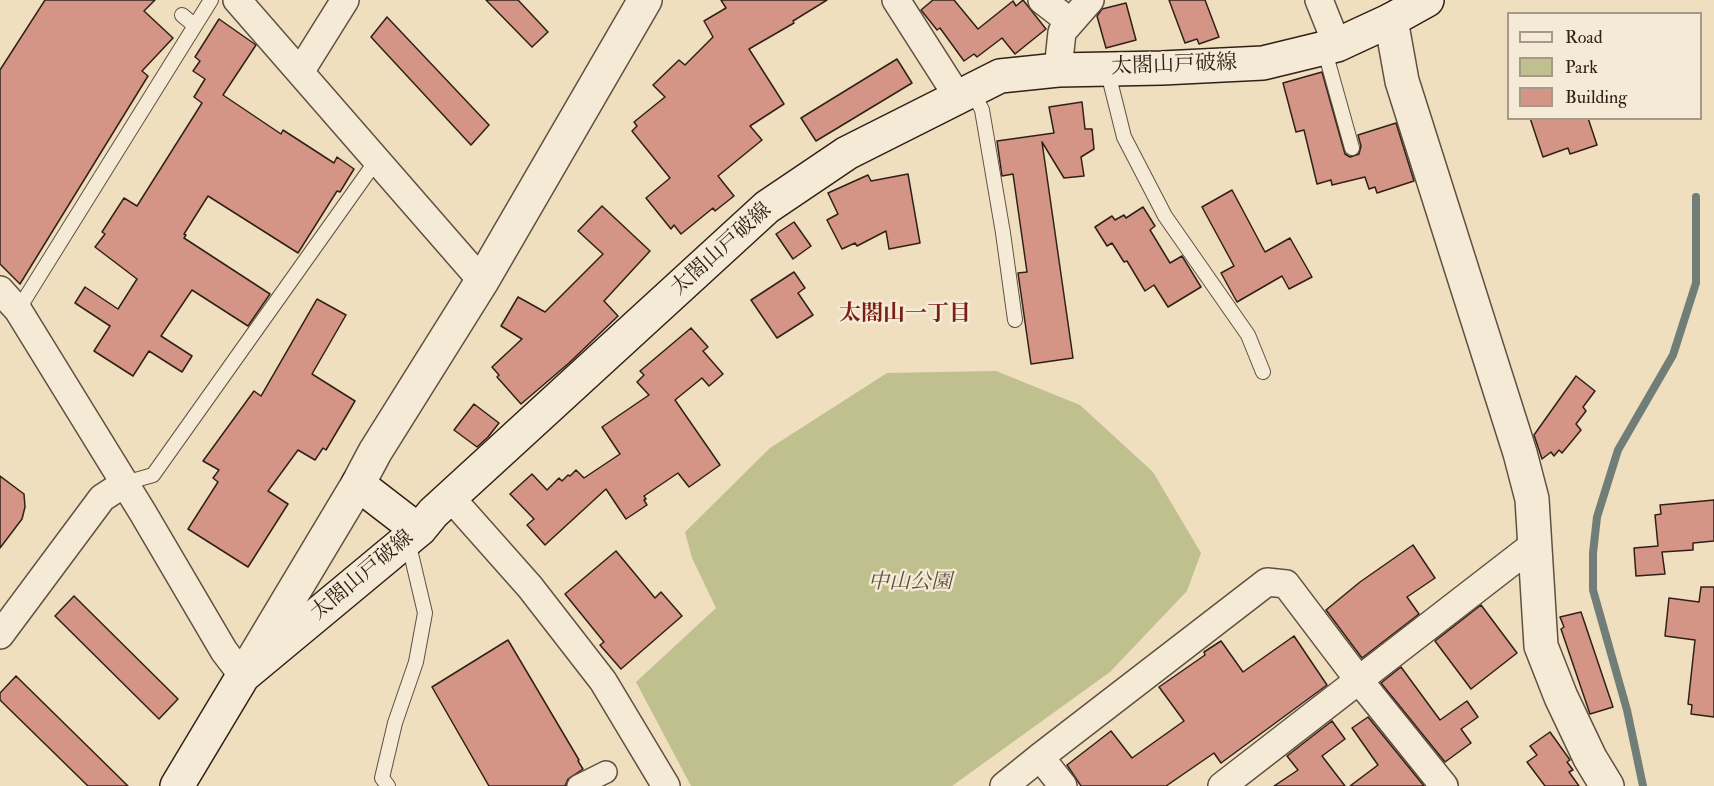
<!DOCTYPE html>
<html>
<head>
<meta charset="utf-8">
<style>
  body { margin:0 }
  #map { position:relative; width:1714px; height:786px; overflow:hidden; background:#efdfbf; font-family:"IM FELL Double Pica",serif }
  canvas { display:block }
  .legend { position:absolute; left:1507px; top:12px; width:195px; height:108px; box-sizing:border-box; background:#f5ead5; border:2px solid #a69989; margin:0; padding:8px 10px; list-style:none; font-size:18px; color:#302018 }
  .legend li { display:flex; align-items:center; gap:12px; height:30px }
  .legend b { width:30px; border:2px solid #a69989 }
</style>
</head>
<body>
<div id="map">
<canvas width="1714" height="786"></canvas>
<ul class="legend">
<li><b style="height:8px;background:#f5ead5"></b>Road</li>
<li><b style="height:16px;background:#bfc08e"></b>Park</li>
<li><b style="height:16px;background:#d59586"></b>Building</li>
</ul>
</div>
<script>
const c = document.querySelector('canvas').getContext('2d');
c.lineJoin = 'round';
function paint(path, color) {
  c.fillStyle = color;
  c.fill(path, 'evenodd');
}
function poly(rows) {
  const path = new Path2D();
  for (const r of rows) {
    path.moveTo(r[0], r[1]);
    for (let i = 2; i < r.length; i += 2) path.lineTo(r[i], r[i + 1]);
  }
  return path;
}
function trace(path, color, width, dash) {
  c.strokeStyle = color;
  c.lineWidth = width;
  c.lineCap = dash ? 'butt' : 'round';
  c.setLineDash(dash || []);
  c.stroke(path);
}
function write(font, color, halo, rows, align = 'center') {
  c.font = font + ' "IM FELL Double Pica","Noto Serif JP",serif';
  c.lineWidth = 5;
  c.setLineDash([]);
  c.textBaseline = 'middle';
  c.strokeStyle = halo;
  c.fillStyle = color;
  for (const [text, x, y, turn = 0] of rows) {
    c.save();
    c.translate(x, y);
    c.rotate((+turn || 0) * Math.PI / 180);
    c.textAlign = isNaN(turn) ? turn : align;
    if (halo) c.strokeText(text, 0, 0);
    c.fillText(text, 0, 0);
    c.restore();
  }
}
const green = poly([
  [996,371,1080,405,1153,472,1201,553,1187,591,1110,672,952,786,691,786,636,682,716,608,692,558,685,532,770,448,887,373]
]);
const stream = poly([
  [1643,786,1627,710,1593,590,1593,553,1597,517,1618,450,1673,355,1696,283,1696,197]
]);
const building = poly([
  [45,0,155,0,144,11,173,38,142,71,148,76,20,284,0,264,0,70,45,0],
  [486,0,518,0,548,32,532,47,486,0],
  [721,0,827,0,793,21,794,23,749,49,784,104,750,126,762,140,718,176,734,196,715,211,713,208,681,234,674,225,671,229,646,198,670,178,632,131,637,126,634,122,665,97,653,85,679,60,685,65,713,37,704,21,726,8,721,0],
  [933,0,954,0,978,29,1013,1,1016,6,1023,0,1046,29,1015,54,1002,38,977,57,974,54,964,61,940,28,937,30,921,10,933,0],
  [1169,0,1205,0,1219,37,1199,44,1197,39,1185,43,1169,0],
  [1126,3,1136,40,1106,48,1097,16,1102,9,1126,3],
  [387,17,489,125,471,145,371,37,387,17],
  [219,19,256,45,223,95,281,134,283,130,334,163,337,157,354,169,340,192,337,191,298,253,208,196,184,234,186,235,184,238,270,294,248,326,192,290,161,336,192,356,182,372,149,351,133,376,94,351,110,326,75,303,85,287,118,309,137,279,95,247,105,234,102,232,124,198,137,206,202,103,194,97,205,79,193,71,200,61,195,57,219,19],
  [897,59,912,83,816,141,801,118,897,59],
  [1322,72,1345,154,1350,157,1359,154,1361,146,1358,135,1396,123,1414,181,1377,193,1375,187,1369,189,1365,177,1332,185,1331,180,1317,184,1304,130,1296,132,1283,83,1322,72],
  [1082,102,1085,129,1092,129,1094,149,1081,157,1084,176,1064,178,1042,142,1073,358,1031,364,1018,273,1027,272,1013,174,1002,176,997,141,1054,133,1049,107,1082,102],
  [1530,118,1588,118,1597,145,1570,154,1568,148,1543,157,1530,118],
  [908,174,920,243,889,249,886,231,857,246,855,243,842,249,827,220,838,214,828,193,868,175,871,181,908,174],
  [1232,190,1265,252,1290,238,1312,277,1289,289,1282,276,1237,302,1221,273,1234,266,1202,207,1232,190],
  [602,206,650,251,604,301,618,316,569,363,521,404,497,377,499,375,492,367,522,339,501,326,518,297,545,312,603,254,578,231,602,206],
  [1143,207,1155,226,1150,230,1170,263,1182,256,1201,287,1168,307,1154,285,1145,291,1127,261,1124,262,1112,243,1107,246,1095,227,1112,216,1115,220,1124,215,1126,218,1143,207],
  [794,222,811,246,793,259,776,234,794,222],
  [794,272,805,288,798,293,813,315,777,338,751,300,794,272],
  [317,299,346,315,312,374,355,401,326,450,323,448,315,460,298,450,268,491,288,504,248,567,188,529,218,482,213,478,219,470,203,461,254,391,261,396,317,299],
  [691,328,708,347,703,351,723,374,709,386,702,378,675,400,720,465,689,487,678,473,644,496,646,499,644,500,647,505,626,519,606,489,545,545,527,525,534,519,510,494,532,474,547,490,559,478,562,481,568,475,570,476,576,470,584,478,620,454,602,427,649,395,637,382,644,375,640,371,691,328],
  [1576,376,1595,391,1583,407,1586,411,1576,424,1581,430,1562,453,1559,450,1554,456,1551,452,1542,459,1534,435,1576,376],
  [474,404,499,423,488,437,477,447,454,430,474,404],
  [0,476,24,494,25,507,22,519,0,548,0,476],
  [1714,500,1714,541,1693,543,1693,550,1662,552,1665,574,1636,576,1634,548,1658,546,1655,515,1661,514,1660,505,1714,500],
  [1413,545,1435,578,1407,597,1419,614,1362,658,1326,610,1360,582,1413,545],
  [616,551,655,598,661,592,682,616,621,669,600,645,604,642,565,594,616,551],
  [1701,587,1714,587,1714,717,1691,714,1692,705,1688,704,1695,640,1665,636,1669,598,1699,602,1701,587],
  [74,596,178,699,159,719,55,616,74,596],
  [1481,605,1517,653,1471,689,1435,641,1481,605],
  [1581,612,1613,707,1590,714,1561,629,1564,627,1560,617,1581,612],
  [1294,636,1327,685,1221,763,1214,753,1166,786,1081,786,1067,765,1111,731,1132,758,1184,721,1159,687,1205,655,1204,652,1221,641,1243,672,1294,636],
  [508,640,579,760,578,761,583,769,568,779,565,786,489,786,432,687,508,640],
  [1401,667,1440,720,1467,701,1478,717,1461,729,1471,743,1445,762,1381,683,1401,667],
  [16,676,128,786,88,786,0,700,0,693,16,676],
  [1368,717,1424,786,1350,786,1378,765,1352,728,1368,717],
  [1332,721,1345,739,1322,756,1345,786,1274,786,1298,770,1287,756,1332,721],
  [1550,732,1570,760,1567,762,1573,770,1569,772,1579,786,1545,786,1527,762,1537,755,1530,746,1550,732]
]);
const service = poly([
  [182,15,194,25],
  [1324,48,1352,148],
  [1107,69,1124,137,1165,216,1248,335,1263,372],
  [972,90,982,110,1003,233,1015,320],
  [18,310,211,0],
  [125,483,153,475,376,161],
  [388,786,382,778,395,723,416,662,425,613,408,541]
]);
const pedestrian = poly([
  [578,786,606,772]
]);
const minor = poly([
  [237,0,482,281],
  [896,0,958,97],
  [1042,0,1069,21],
  [1319,0,1337,45],
  [1058,70,1062,32,1090,0],
  [300,72,345,0],
  [0,290,18,310,143,513,224,651,243,676],
  [451,498,530,587,603,681,666,786],
  [0,635,102,498,125,483],
  [1040,757,1267,582,1286,584,1358,679,1444,786],
  [1004,786,1040,757,1063,786],
  [1222,786,1536,543]
]);
const tertiary = poly([
  [1391,20,1402,81,1520,453,1532,499,1541,646,1561,697,1590,758,1607,786],
  [246,671,358,484,375,452,482,281,645,0]
]);
const secondary = poly([
  [358,484,406,521,420,529],
  [177,786,243,676,420,529,433,513,767,207,847,153,1000,76,1058,70,1162,68,1263,63,1337,45,1391,20,1427,0]
]);
const streetNames = [
  ["太閤山戸破線",1174,66,-2],
  ["太閤山戸破線",722,250,-42],
  ["太閤山戸破線",363,576,-40]
];
const parkNames = [
  ["中山公園",910,583]
];
const neighbourhoodNames = [
  ["太閤山一丁目",905,315]
];
paint(green, '#bfc08e');
trace(stream, '#707e77', 8);
paint(building, '#d59586');
trace(building, '#302018', 1.5);
trace(service, '#605042', 16);
trace(pedestrian, '#605042', 24);
trace(minor, '#605042', 30);
trace(tertiary, '#605042', 36);
trace(secondary, '#302018', 36);
trace(service, '#f5ead5', 14);
trace(pedestrian, '#f5ead5', 21);
trace(minor, '#f5ead5', 27);
trace(tertiary, '#f5ead5', 33);
trace(secondary, '#f5ead5', 33);
write('21px', '#302018', '#f5ead5', streetNames);
write('italic 21px', '#5b503b', '#f5ead5', parkNames);
write('bold 22px', '#7a1f14', '#f5ead5', neighbourhoodNames);
</script>
</body>
</html>
